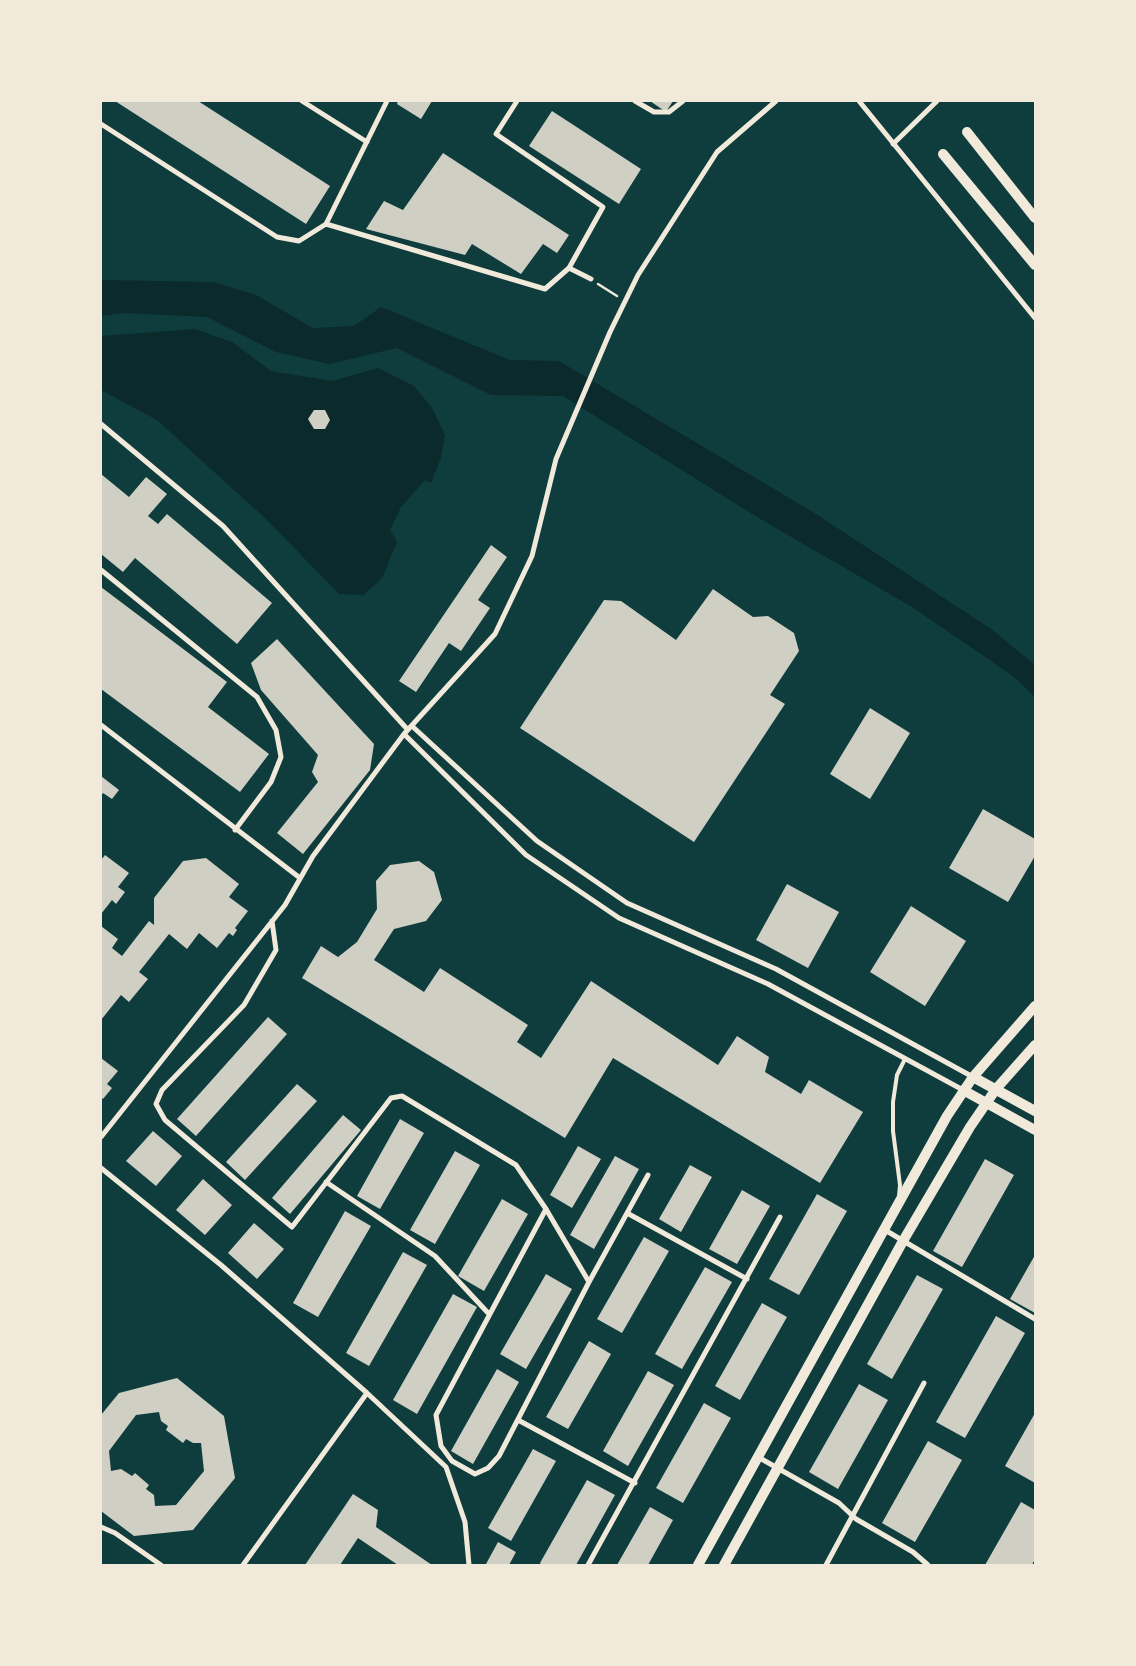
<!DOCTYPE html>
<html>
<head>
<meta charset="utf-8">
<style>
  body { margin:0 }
  #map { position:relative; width:1136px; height:1666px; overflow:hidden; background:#0f3d3e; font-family:"PT Sans",sans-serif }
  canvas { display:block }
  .frame { position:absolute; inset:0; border:102px solid #f1e9da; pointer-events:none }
</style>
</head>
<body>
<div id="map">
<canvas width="1136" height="1666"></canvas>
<div class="frame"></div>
</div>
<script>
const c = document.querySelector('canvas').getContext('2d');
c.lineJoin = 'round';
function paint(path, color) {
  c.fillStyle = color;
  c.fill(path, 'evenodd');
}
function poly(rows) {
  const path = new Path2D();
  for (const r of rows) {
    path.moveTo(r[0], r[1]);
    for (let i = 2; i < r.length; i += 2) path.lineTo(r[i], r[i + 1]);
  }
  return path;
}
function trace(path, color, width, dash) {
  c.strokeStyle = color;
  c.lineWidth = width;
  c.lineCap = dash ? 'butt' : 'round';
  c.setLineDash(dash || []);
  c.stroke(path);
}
const water = poly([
  [101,280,214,282,256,295,313,328,354,326,381,307,510,360,559,361,816,514,991,629,1035,665,1035,697,1013,676,912,607,757,517,563,396,491,395,397,348,329,364,276,352,207,317,124,313,101,316],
  [195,329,232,342,271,371,332,381,378,368,414,386,432,408,445,435,441,458,431,483,425,480,401,507,390,530,397,542,382,578,364,595,339,594,266,519,157,420,101,390,101,336]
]);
const building = poly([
  [115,101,198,101,330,186,306,224],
  [398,101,432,101,421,119,397,104],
  [650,101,673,101,666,112],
  [552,111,641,169,619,204,529,146],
  [443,153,569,235,557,253,543,244,521,274,472,244,465,255,366,229,384,201,403,210],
  [314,410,325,410,330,420,325,429,314,429,308,419],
  [101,474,129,497,146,477,167,494,148,516,158,524,167,514,272,603,237,644,135,558,123,572,101,554],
  [491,545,507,557,478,600,490,608,461,651,449,643,416,692,399,681],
  [101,587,227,682,208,707,269,754,240,792,101,689],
  [713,589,753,617,768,616,794,633,799,651,770,695,785,704,694,842,520,728,604,600,621,601,676,640],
  [277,639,374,744,370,770,303,854,277,833,318,782,312,772,318,755,261,690,251,663],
  [870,708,910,733,870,799,830,774],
  [101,776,119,790,112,799,103,793,101,796],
  [983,809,1035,839,1035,856,1008,902,949,868],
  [105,855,129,873,118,887,125,892,116,904,112,900,101,914,101,860],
  [206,858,239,884,229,897,248,911,235,928,237,930,233,936,229,933,217,948,199,933,187,949,169,934,139,972,148,979,129,1002,121,995,101,1020,101,926,118,939,112,948,122,956,149,921,154,925,154,898,183,861],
  [419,861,434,872,442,900,426,921,394,929,374,960,424,992,440,968,528,1025,517,1042,541,1058,591,981,718,1065,737,1036,769,1057,765,1072,801,1094,809,1080,863,1112,820,1183,613,1058,565,1138,302,978,321,946,338,957,357,942,377,909,376,881,390,865],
  [787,884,839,912,808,968,756,940],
  [911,906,966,941,925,1006,870,972],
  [268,1017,287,1034,196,1136,177,1119],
  [101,1058,118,1071,107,1084,112,1088,103,1099,101,1097],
  [297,1084,317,1101,245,1180,226,1162],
  [343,1115,361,1130,290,1214,272,1198],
  [400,1119,424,1133,380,1209,357,1196],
  [153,1131,182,1156,156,1186,126,1161],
  [578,1146,601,1159,572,1208,550,1195],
  [455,1151,480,1165,435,1244,410,1230],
  [615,1156,639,1169,594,1249,570,1235],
  [985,1159,1014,1175,962,1267,933,1251],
  [690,1165,712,1177,681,1232,659,1219],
  [203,1179,232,1205,205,1235,176,1210],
  [742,1190,770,1206,737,1264,709,1249],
  [817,1194,847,1211,799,1295,769,1279],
  [502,1199,528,1214,484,1291,458,1276],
  [345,1211,371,1226,318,1317,293,1303],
  [254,1223,284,1249,257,1279,228,1253],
  [644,1237,669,1251,622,1333,597,1319],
  [403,1252,427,1265,369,1366,346,1353],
  [1035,1255,1035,1313,1010,1299],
  [705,1267,732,1282,682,1369,655,1354],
  [546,1274,572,1289,526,1369,500,1354],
  [917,1275,943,1289,892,1379,867,1364],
  [453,1294,477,1307,417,1414,393,1400],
  [762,1303,787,1317,740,1400,715,1386],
  [996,1316,1025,1333,965,1438,936,1422],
  [589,1341,611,1354,568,1429,546,1417],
  [497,1369,519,1382,473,1464,451,1451],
  [648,1371,674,1385,628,1466,603,1451],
  [177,1378,224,1416,235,1478,193,1530,134,1536,101,1511,101,1415,119,1393],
  [159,1412,161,1421,168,1426,166,1430,183,1443,186,1439,193,1443,201,1443,204,1471,176,1505,155,1506,154,1495,146,1489,149,1485,135,1473,132,1476,121,1469,111,1471,109,1451,136,1415],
  [859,1384,888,1400,838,1489,809,1472],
  [704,1403,731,1418,683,1503,656,1488],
  [1035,1413,1035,1483,1005,1466],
  [928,1441,962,1460,915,1542,882,1523],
  [533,1449,556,1461,511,1541,488,1528],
  [587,1480,615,1495,576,1565,542,1565,540,1563],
  [353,1494,378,1510,376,1527,432,1565,398,1565,358,1538,340,1565,305,1565],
  [1021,1502,1035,1510,1035,1559,1032,1565,985,1565],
  [650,1507,673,1520,648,1565,617,1565],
  [498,1542,516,1552,509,1565,486,1564]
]);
const path = poly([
  [598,284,617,296]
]);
const service = poly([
  [899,1196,900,1185,893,1131,893,1102,897,1075,905,1059]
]);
const minor = poly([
  [302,101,367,142],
  [517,101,496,134,603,207,569,268],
  [635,101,654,112,669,112,683,101],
  [859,101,1035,318],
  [101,124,277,237,299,241,326,224,545,289,569,268,591,279],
  [893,144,937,101],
  [326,224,387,101],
  [101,424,223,526,408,730],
  [101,570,257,697,276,730,281,757,271,782,235,830],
  [101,725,300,878],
  [413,727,537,841,627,903,776,969,973,1077],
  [404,734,526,855,619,918,768,984,963,1090],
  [272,921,276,950,244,1005,162,1090,156,1104,165,1120,292,1227,391,1098,402,1096,516,1165,546,1209,589,1282],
  [101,1137,285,905,313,856,404,734,495,634,532,556,556,459,610,332,638,275,717,152,776,101],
  [101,1168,221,1265,367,1393,446,1467,465,1522,469,1565],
  [326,1182,435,1256,489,1314],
  [546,1209,436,1415,441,1446,452,1461,475,1474,488,1468,499,1456,589,1282,648,1175],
  [627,1213,747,1279],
  [885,1230,1035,1319],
  [518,1420,635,1483],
  [758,1457,839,1503,856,1519,913,1552,928,1565],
  [101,1527,115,1533,161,1565],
  [243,1565,367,1393],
  [588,1565,780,1217],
  [826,1565,924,1383]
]);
const secondary = poly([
  [967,132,1035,218],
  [943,154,1035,265],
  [973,1077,1035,1111],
  [963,1090,1035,1130],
  [698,1565,947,1116,973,1077,1035,1006],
  [724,1565,903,1241,970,1127,996,1089,1035,1045]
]);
paint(water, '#0a2a2b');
paint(building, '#cfcfc3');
trace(path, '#f1e9da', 2.5);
trace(service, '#f1e9da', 4);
trace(minor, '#f1e9da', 5);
trace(secondary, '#f1e9da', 10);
</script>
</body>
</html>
